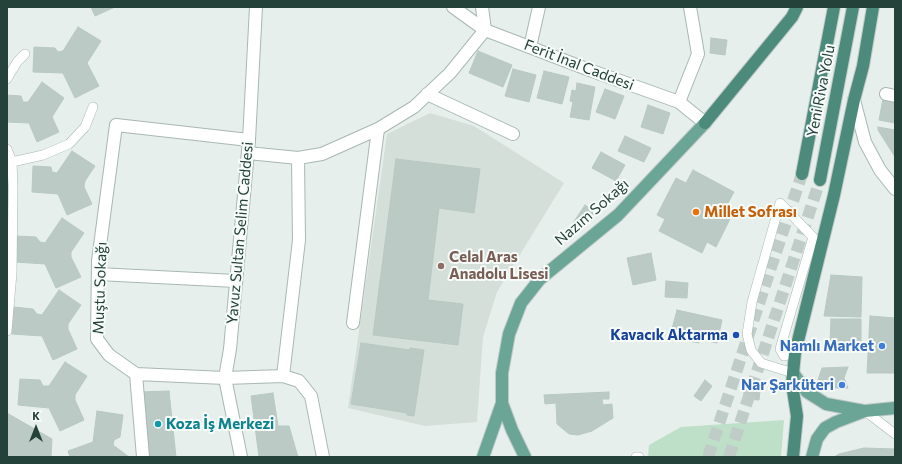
<!DOCTYPE html>
<html>
<head>
<meta charset="utf-8">
<style>
  body { margin:0 }
  #map { position:relative; width:902px; height:464px; overflow:hidden; background:#e6efeb; font-family:Commissioner,sans-serif }
  canvas { display:block }
  .frame { position:absolute; inset:0; border:8px solid #24423a; pointer-events:none }
  .north { position:absolute; left:16px; top:408px; width:40px; height:40px; -webkit-text-stroke:3px #f7fbf9; paint-order:stroke; rotate:0deg; font-size:11px; font-weight:700; line-height:16px; text-align:center; color:#24423a }
  .north::after { content:''; display:block; margin:auto; width:14px; height:18px; background:#24423a; clip-path:polygon(50% 0,100% 100%,50% 72%,0 100%) }
</style>
</head>
<body>
<div id="map">
<canvas width="902" height="464"></canvas>
<div class="frame"></div>
<div class="north">K</div>
</div>
<script>
const c = document.querySelector('canvas').getContext('2d');
c.lineJoin = 'round';
function paint(path, color) {
  c.fillStyle = color;
  c.fill(path, 'evenodd');
}
function poly(rows) {
  const path = new Path2D();
  for (const r of rows) {
    path.moveTo(r[0], r[1]);
    for (let i = 2; i < r.length; i += 2) path.lineTo(r[i], r[i + 1]);
  }
  return path;
}
function trace(path, color, width, dash) {
  c.strokeStyle = color;
  c.lineWidth = width;
  c.lineCap = dash ? 'butt' : 'round';
  c.setLineDash(dash || []);
  c.stroke(path);
}
function write(font, color, halo, rows, align = 'center') {
  c.font = font + ' Commissioner,sans-serif';
  c.lineWidth = 4;
  c.setLineDash([]);
  c.textBaseline = 'middle';
  c.strokeStyle = halo;
  c.fillStyle = color;
  for (const [text, x, y, turn = 0] of rows) {
    c.save();
    c.translate(x, y);
    c.rotate((+turn || 0) * Math.PI / 180);
    c.textAlign = isNaN(turn) ? turn : align;
    if (halo) c.strokeText(text, 0, 0);
    c.fillText(text, 0, 0);
    c.restore();
  }
}
const built = poly([
  [430,113,474,126,564,183,497,292,483,337,477,422,425,426,348,408,387,134]
]);
const green = poly([
  [784,420,781,457,648,457,649,445,681,427]
]);
const building = poly([
  [91,7,115,7,95,16,91,7],
  [78,27,101,41,87,63,99,86,75,98,63,73,33,72,34,47,55,48,58,52,63,51,78,27],
  [711,38,727,40,725,55,710,53,711,38],
  [478,51,512,65,503,87,469,73,478,51],
  [513,69,536,75,529,102,505,96,513,69],
  [544,71,569,77,562,104,537,98,544,71],
  [42,82,64,98,52,117,59,132,37,142,29,123,7,122,7,95,21,96,23,102,28,102,42,82],
  [577,83,595,87,589,120,570,117,573,102,570,101,572,90,576,91,577,83],
  [605,89,624,96,615,119,596,112,605,89],
  [883,99,895,101,895,123,879,120,883,99],
  [648,105,670,113,663,134,641,127,648,105],
  [878,127,895,130,895,157,878,130,878,127],
  [625,136,651,148,644,162,618,151,625,136],
  [72,151,95,166,85,181,84,187,92,204,67,215,58,194,32,192,33,166,51,167,52,172,57,173,72,151],
  [601,152,625,165,616,181,592,168,601,152],
  [396,159,480,169,474,213,439,208,428,300,463,304,458,345,373,335,396,159],
  [693,170,734,192,727,205,735,209,716,247,707,242,702,253,659,231,665,219,657,215,676,178,686,183,693,170],
  [585,205,595,212,582,229,573,223,585,205],
  [62,218,84,233,71,252,71,257,81,277,56,288,45,264,15,262,17,236,36,237,40,242,45,243,62,218],
  [651,253,656,280,633,285,627,258,651,253],
  [831,275,862,277,861,317,824,316,831,275],
  [666,281,688,283,687,298,665,297,666,281],
  [59,290,81,305,68,324,68,329,77,349,53,360,42,336,12,334,14,307,33,309,37,314,42,315,59,290],
  [677,310,722,320,717,343,698,339,699,343,689,341,690,338,671,333,677,310],
  [870,316,895,318,895,373,867,373,870,316],
  [831,319,861,319,861,344,830,344,831,319],
  [361,343,410,350,410,348,424,350,414,416,407,415,407,413,351,404,361,343],
  [65,362,87,376,75,395,75,400,84,420,60,431,49,408,18,405,20,379,40,380,43,386,49,386,65,362],
  [848,367,844,378,848,388,822,388,818,380,822,368,848,367],
  [705,380,712,386,701,401,694,396,705,380],
  [744,390,760,391,759,400,744,399,744,390],
  [169,391,176,457,148,457,140,392,169,391],
  [609,392,609,399,602,399,603,405,612,404,613,418,592,431,578,435,569,434,557,424,556,403,545,404,544,395,609,392],
  [273,393,278,426,289,426,298,457,259,457,251,396,273,393],
  [97,411,123,415,120,437,114,440,113,445,129,457,70,457,68,451,93,442,97,411],
  [7,413,52,439,51,457,7,457,7,413],
  [864,448,895,449,895,457,834,457,839,454,864,448]
]);
const trunkTunnel = poly([
  [708,457,802,174],
  [729,457,820,180]
]);
const service = poly([
  [7,79,17,62,25,54],
  [7,149,12,162,13,187,12,273,7,331],
  [12,162,43,155,69,144,85,127,93,107],
  [793,373,761,363,751,350,747,334,752,302,780,203,813,237,780,349,784,356,795,353],
  [865,411,895,434],
  [636,457,639,457]
]);
const minor = poly([
  [530,47,539,7],
  [427,94,513,134],
  [886,94,895,96],
  [854,100,865,142,880,170,895,189],
  [679,102,698,54,690,7],
  [248,153,298,158],
  [98,274,236,281],
  [353,323,378,129],
  [136,374,225,378,283,376,299,381,311,396,323,457],
  [283,376,299,240,298,158,322,154,378,129,414,107,450,73,485,30,482,7],
  [143,457,136,374,109,355,97,339,98,261,116,125,249,140]
]);
const tertiary = poly([
  [453,7,485,30,592,71,679,102,705,123],
  [241,457,225,378,230,349,249,140,256,7]
]);
const primary = poly([
  [793,373,807,392,826,404,864,411],
  [502,403,512,430,525,457],
  [483,457,502,403,502,373,509,334,521,303,540,279,618,215,705,123],
  [812,457,817,439,825,428,836,422,865,411,895,408]
]);
const trunk = poly([
  [705,123,792,17,797,7],
  [802,174,834,7],
  [820,180,853,7],
  [793,457,797,416,792,384,795,353,834,195,854,100,863,66,873,7]
]);
const markers = [
  [696,212,4,"#e8710a"],
  [441,266,4,"#8d6e63"],
  [736,335,4,"#1a4fb4"],
  [882,346,4,"#3f7fe0"],
  [842,385,4,"#3f7fe0"],
  [158,424,4,"#0f9aa8"]
];
const streetNames = [
  ["Ferit İnal Caddesi",579,65,21],
  ["Yeni Riva Yolu",821,91,-79],
  ["Nazım Sokağı",592,212,-41],
  ["Yavuz Sultan Selim Caddesi",240,233,-85],
  ["Muştu Sokağı",100,288,-88]
];
const foodNames = [
  ["Millet Sofrası",704,212]
];
const educationNames = [
  ["Celal Aras",449,257],
  ["Anadolu Lisesi",449,274]
];
const transitNames = [
  ["Kavacık Aktarma",728,335]
];
const shopNames = [
  ["Namlı Market",874,346],
  ["Nar Şarküteri",834,385]
];
const cultureNames = [
  ["Koza İş Merkezi",166,424]
];
paint(built, '#d4dfda');
paint(green, '#bfe0c8');
paint(building, '#bbcac4');
trace(building, '#b8c9c2', 1);
trace(trunkTunnel, '#bfccc8', 12, [12, 6]);
trace(service, '#a8b8b2', 10);
trace(minor, '#a8b8b2', 14);
trace(tertiary, '#a8b8b2', 14);
trace(primary, '#c2cac8', 14);
trace(trunk, '#c2cac8', 14);
trace(service, '#fff', 9);
trace(minor, '#fff', 12);
trace(tertiary, '#fff', 12);
trace(primary, '#6aa596', 12);
trace(trunk, '#4c8a7c', 12);
for (const [x, y, r, color] of markers) {
  const dot = new Path2D();
  dot.arc(x, y, r, 0, 2 * Math.PI);
  c.fillStyle = color;
  c.fill(dot);
  trace(dot, '#f7fbf9', 1.5);
}
write('15px', '#24423a', '#f7fbf9', streetNames);
write('bold 15px', '#c56008', '#f7fbf9', foodNames, 'left');
write('bold 15px', '#785e54', '#f7fbf9', educationNames, 'left');
write('bold 15px', '#164399', '#f7fbf9', transitNames, 'right');
write('bold 15px', '#366cbe', '#f7fbf9', shopNames, 'right');
write('bold 15px', '#0d838f', '#f7fbf9', cultureNames, 'left');
</script>
</body>
</html>
